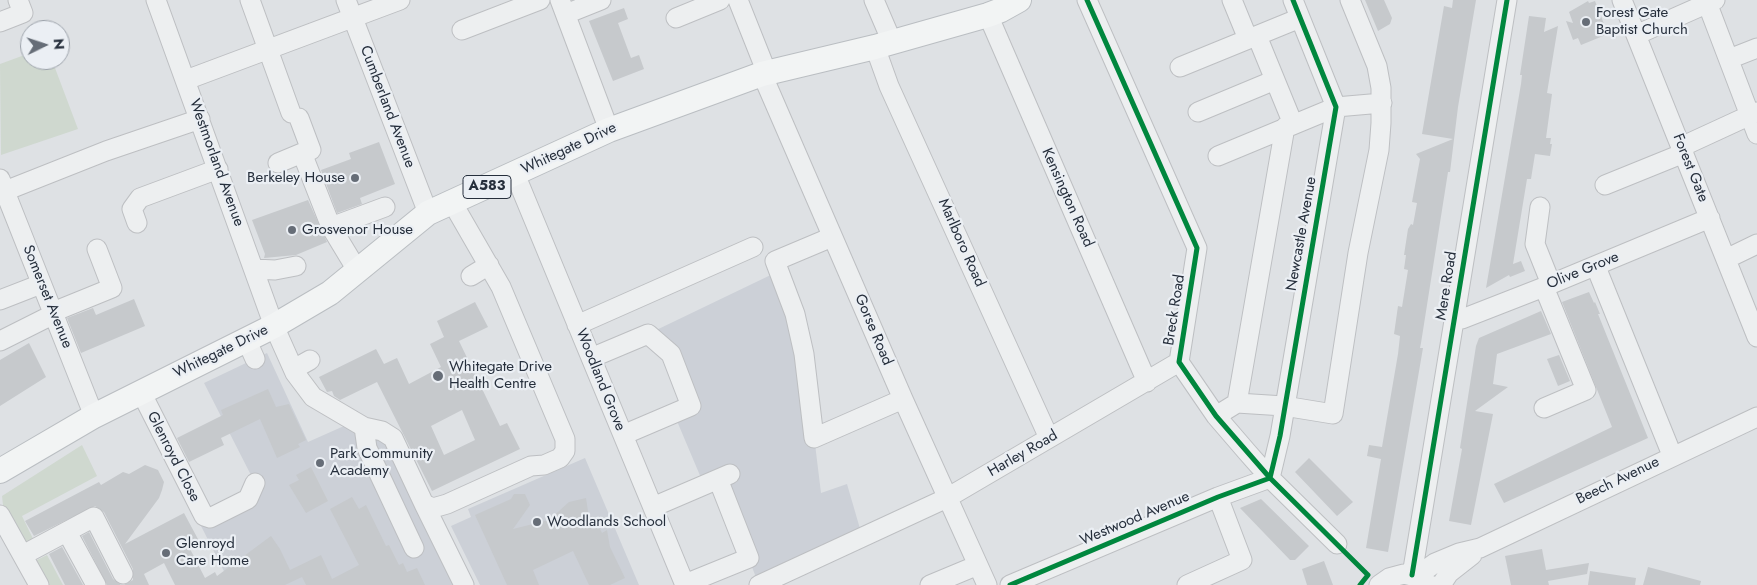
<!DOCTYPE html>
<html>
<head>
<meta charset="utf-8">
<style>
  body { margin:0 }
  #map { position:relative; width:1757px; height:585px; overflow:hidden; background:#dee1e4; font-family:Jost,sans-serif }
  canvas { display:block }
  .north { position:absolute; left:20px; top:20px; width:50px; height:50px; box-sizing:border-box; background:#ebeff4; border:1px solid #9ca2aa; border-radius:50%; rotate:86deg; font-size:14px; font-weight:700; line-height:20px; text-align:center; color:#262f3c }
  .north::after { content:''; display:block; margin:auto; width:18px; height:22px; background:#666d77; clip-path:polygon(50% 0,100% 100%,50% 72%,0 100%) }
</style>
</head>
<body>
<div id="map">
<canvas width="1757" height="585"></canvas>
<div class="north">N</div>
</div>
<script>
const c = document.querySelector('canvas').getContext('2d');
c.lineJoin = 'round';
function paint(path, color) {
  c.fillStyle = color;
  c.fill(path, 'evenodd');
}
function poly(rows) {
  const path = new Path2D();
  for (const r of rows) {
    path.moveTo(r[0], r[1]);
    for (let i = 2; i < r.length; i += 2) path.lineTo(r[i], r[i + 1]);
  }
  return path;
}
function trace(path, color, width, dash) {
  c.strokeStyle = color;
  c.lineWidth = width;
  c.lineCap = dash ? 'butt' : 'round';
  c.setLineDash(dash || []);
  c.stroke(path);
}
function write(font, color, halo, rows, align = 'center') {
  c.font = font + ' Jost,sans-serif';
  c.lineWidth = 4.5;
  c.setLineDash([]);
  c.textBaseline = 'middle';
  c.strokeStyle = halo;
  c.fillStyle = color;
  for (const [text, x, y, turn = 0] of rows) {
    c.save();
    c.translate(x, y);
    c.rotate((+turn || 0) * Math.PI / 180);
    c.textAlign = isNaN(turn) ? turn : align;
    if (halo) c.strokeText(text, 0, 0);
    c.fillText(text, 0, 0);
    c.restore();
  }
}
const built = poly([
  [779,271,804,354,821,493,847,484,863,539,759,585,718,480,704,485,674,414,691,406,648,334],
  [267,353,308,442,344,426,387,442,453,585,231,585,200,524,255,483,204,383],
  [585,458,639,585,480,585,451,526,471,517,468,509]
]);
const green = poly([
  [30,53,30,60,52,60,78,129,1,155,0,64],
  [82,445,97,476,22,516,35,543,26,548,3,505,2,496],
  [47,555,63,585,46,585,33,562]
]);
const building = poly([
  [1365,0,1384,0,1392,18,1390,24,1378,31],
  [1453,0,1476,0,1458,107,1450,172,1448,172,1421,343,1420,348,1423,348,1388,552,1366,548,1381,459,1367,456,1369,445,1382,447,1398,354,1400,336,1394,334,1398,306,1402,307,1408,270,1404,269,1406,255,1404,255,1408,229,1411,224,1413,225,1417,203,1412,202,1420,159,1416,154,1453,139,1422,134,1444,6,1452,8],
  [1588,1,1589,3,1595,1,1608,34,1581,45,1578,38,1573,40,1566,21,1573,23,1569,12],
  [624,8,628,19,618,23,631,58,639,55,644,69,613,81,589,21],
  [1529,16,1546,18,1544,32,1558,26,1547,93,1552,94,1546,138,1551,138,1550,144,1552,144,1550,156,1535,154,1531,179,1527,179,1513,264,1521,261,1525,271,1510,277,1509,275,1486,288,1521,84,1522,75,1520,75],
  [379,142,395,184,360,198,362,204,337,213,321,170,351,159,349,153],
  [308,200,327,242,296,255,264,258,265,254,252,220],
  [1589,292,1594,303,1595,302,1600,314,1598,314,1648,438,1504,503,1494,484,1612,427,1562,302],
  [134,299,145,326,81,353,67,318,93,308,96,315],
  [475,302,488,327,459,341,500,426,507,423,520,449,432,491,377,382,340,400,334,396,332,391,327,392,319,377,376,349,384,364,397,358,409,384,441,367,430,344,444,337,437,321],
  [462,410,475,440,444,455,431,426],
  [1541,311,1551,334,1497,354,1493,384,1508,387,1475,411,1493,414,1471,525,1449,521,1462,449,1460,448,1476,346,1479,338],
  [29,343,46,377,0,406,0,360],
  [1559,355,1570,381,1558,386,1547,359],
  [268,389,276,407,289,404,306,440,298,444,300,447,277,458,260,419,221,438,224,445,189,462,177,438,223,415,221,410],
  [1309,458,1353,502,1337,516,1295,472],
  [145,465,158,470,164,482,162,490,159,498,125,544,184,513,199,541,189,547,205,578,215,572,217,576,271,536,280,549,290,570,321,555,332,579,359,565,330,509,352,497,359,509,366,505,386,546,389,545,399,565,403,563,407,572,417,568,425,585,306,585,302,577,285,585,175,585,164,563,144,574,149,585,124,585,133,580,133,569,104,512,95,506,34,536,25,521,99,482,101,485,123,472,129,474],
  [311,467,328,501,306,513,289,485,299,480,296,475],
  [514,494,525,494,530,505,513,529,549,520,569,502,586,498,589,518,593,516,602,533,607,530,610,547,625,578,610,585,589,585,573,551,533,570,539,585,507,585,475,515,511,499],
  [1261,499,1309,546,1295,560,1290,560,1240,508],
  [89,532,113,579,121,585,107,585,82,536],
  [62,547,83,585,65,585,49,554],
  [1542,549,1546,570,1589,563,1587,574,1548,581,1549,585,1511,585,1505,556],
  [1324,561,1333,585,1307,585,1302,569],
  [1648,567,1701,581,1700,585,1643,585],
  [1590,571,1636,578,1635,585,1588,585]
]);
const minor = poly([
  [156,0,274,326,295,373,313,397,364,427,382,431,393,438,424,504,433,508,447,504,531,466,544,465,560,458,565,451,565,439,501,287,452,202],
  [250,0,291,113],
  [346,0,428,213],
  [560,0,609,130],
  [738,0,767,73],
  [874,0,892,42],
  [1087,0,1197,248,1179,362,1216,416,1247,452,1270,478,1337,544],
  [1232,0,1248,39],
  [1622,0,1757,337],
  [1706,0,1757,134],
  [566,14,601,0],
  [988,15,1147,382],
  [676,18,720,0],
  [0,22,23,13,18,0],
  [462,30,540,0],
  [1636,35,1715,0],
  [1257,36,1293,124],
  [875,47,889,86,1049,438],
  [1729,59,1757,48],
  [1180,67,1300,18],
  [762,74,903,399,987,585],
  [186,80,400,0],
  [1198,112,1275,80],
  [299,118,311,150,302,153],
  [1681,147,1757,112],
  [1218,156,1336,107,1382,103],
  [278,163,302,153,331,227,357,270],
  [515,174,685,585],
  [0,179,94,416],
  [1605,185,1684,153],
  [5,191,106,151,200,119],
  [1540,207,1535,244,1551,284],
  [137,223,132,209,140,198,218,169],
  [331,227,385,207],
  [832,237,775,261,795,314,804,354,814,438,903,399],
  [1726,259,1757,244],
  [1596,267,1672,455],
  [254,269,275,270,296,266],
  [471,276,489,265],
  [0,300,41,284],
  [53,312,112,288,97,249],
  [1455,318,1462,319,1544,287,1710,218],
  [577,325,753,247],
  [246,339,255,359],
  [0,341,54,314],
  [591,358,648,334,671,354,691,406,623,435],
  [294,369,310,360],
  [141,392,204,516,210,518,248,499,255,483],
  [1237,403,1285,127],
  [1544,408,1586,390,1544,287],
  [1216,416,1237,403,1284,406,1333,414,1358,253,1379,150,1381,123,1381,88,1377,66,1350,0],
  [364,427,367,448,414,548],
  [1270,478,1280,436,1336,107,1293,0],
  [424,504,464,585],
  [653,507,730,474],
  [0,515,39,585],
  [67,532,96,585],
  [23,555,94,517,123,574],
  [1412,575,1507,0],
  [1416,577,1435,563,1459,553,1480,548,1757,417],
  [685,584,749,558,718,479],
  [759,585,947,498,1179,362],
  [930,585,978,565],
  [1010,585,1218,497,1270,478],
  [1187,585,1242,560,1218,497],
  [1379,585,1389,578,1404,574,1416,577,1430,585],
  [1441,585,1449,573,1472,555]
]);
const major = poly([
  [0,471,94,416,274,326,330,293,428,213,609,130,762,74,875,47,988,15,1001,10,1019,0]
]);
const cycleway = poly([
  [1087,0,1197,248,1179,362,1216,416,1270,478,1368,575,1360,585],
  [1270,478,1280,436,1336,107,1293,0],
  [1412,575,1507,0],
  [1010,585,1218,497,1270,478]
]);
const markers = [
  [1586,22,5,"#666d77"],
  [355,178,5,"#666d77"],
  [292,230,5,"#666d77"],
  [438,376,6,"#666d77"],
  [320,463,5,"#666d77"],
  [537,522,5,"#666d77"],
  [166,553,5,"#666d77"]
];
const shields = [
  [487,187,48]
];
const shieldNames = [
  ["A583",487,187]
];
const poiNames = [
  ["Forest Gate",1596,13],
  ["Baptist Church",1596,30],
  ["Berkeley House",345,178,"right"],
  ["Grosvenor House",302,230],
  ["Whitegate Drive",449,367],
  ["Health Centre",449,384],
  ["Park Community",330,454],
  ["Academy",330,471],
  ["Woodlands School",547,522],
  ["Glenroyd",176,544],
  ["Care Home",176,561]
];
const streetNames = [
  ["Cumberland Avenue",387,107,69],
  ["Whitegate Drive",569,149,-25],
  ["Westmorland Avenue",216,163,70],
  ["Forest Gate",1690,168,68],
  ["Kensington Road",1067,198,66],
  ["Newcastle Avenue",1302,234,-80],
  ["Marlboro Road",961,243,66],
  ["Olive Grove",1583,271,-22],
  ["Mere Road",1447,286,-81],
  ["Somerset Avenue",47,297,68],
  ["Breck Road",1175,310,-81],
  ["Gorse Road",873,330,67],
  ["Whitegate Drive",221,352,-26],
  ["Woodland Grove",600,380,68],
  ["Harley Road",1023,454,-30],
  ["Glenroyd Close",173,457,63],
  ["Beech Avenue",1618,481,-26],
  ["Westwood Avenue",1135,519,-23]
];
paint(built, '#ccd0d7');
paint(green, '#cfd8cf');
paint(building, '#c6c9cc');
trace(minor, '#bdbfc2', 21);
trace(major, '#babec2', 26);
trace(minor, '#edeff0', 19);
trace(major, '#f2f4f4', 24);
trace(cycleway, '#00873e', 5);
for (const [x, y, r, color] of markers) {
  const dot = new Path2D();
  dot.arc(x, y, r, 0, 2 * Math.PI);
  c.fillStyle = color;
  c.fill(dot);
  trace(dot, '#ebeff4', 2);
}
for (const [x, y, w] of shields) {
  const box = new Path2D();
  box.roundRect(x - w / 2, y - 11.5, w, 23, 4);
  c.fillStyle = '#ebeff4';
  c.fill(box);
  trace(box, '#262f3c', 1);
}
write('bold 14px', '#262f3c', null, shieldNames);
write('15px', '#262f3c', '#ebeff4', poiNames, 'left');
write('15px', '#262f3c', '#ebeff4', streetNames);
</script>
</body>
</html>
